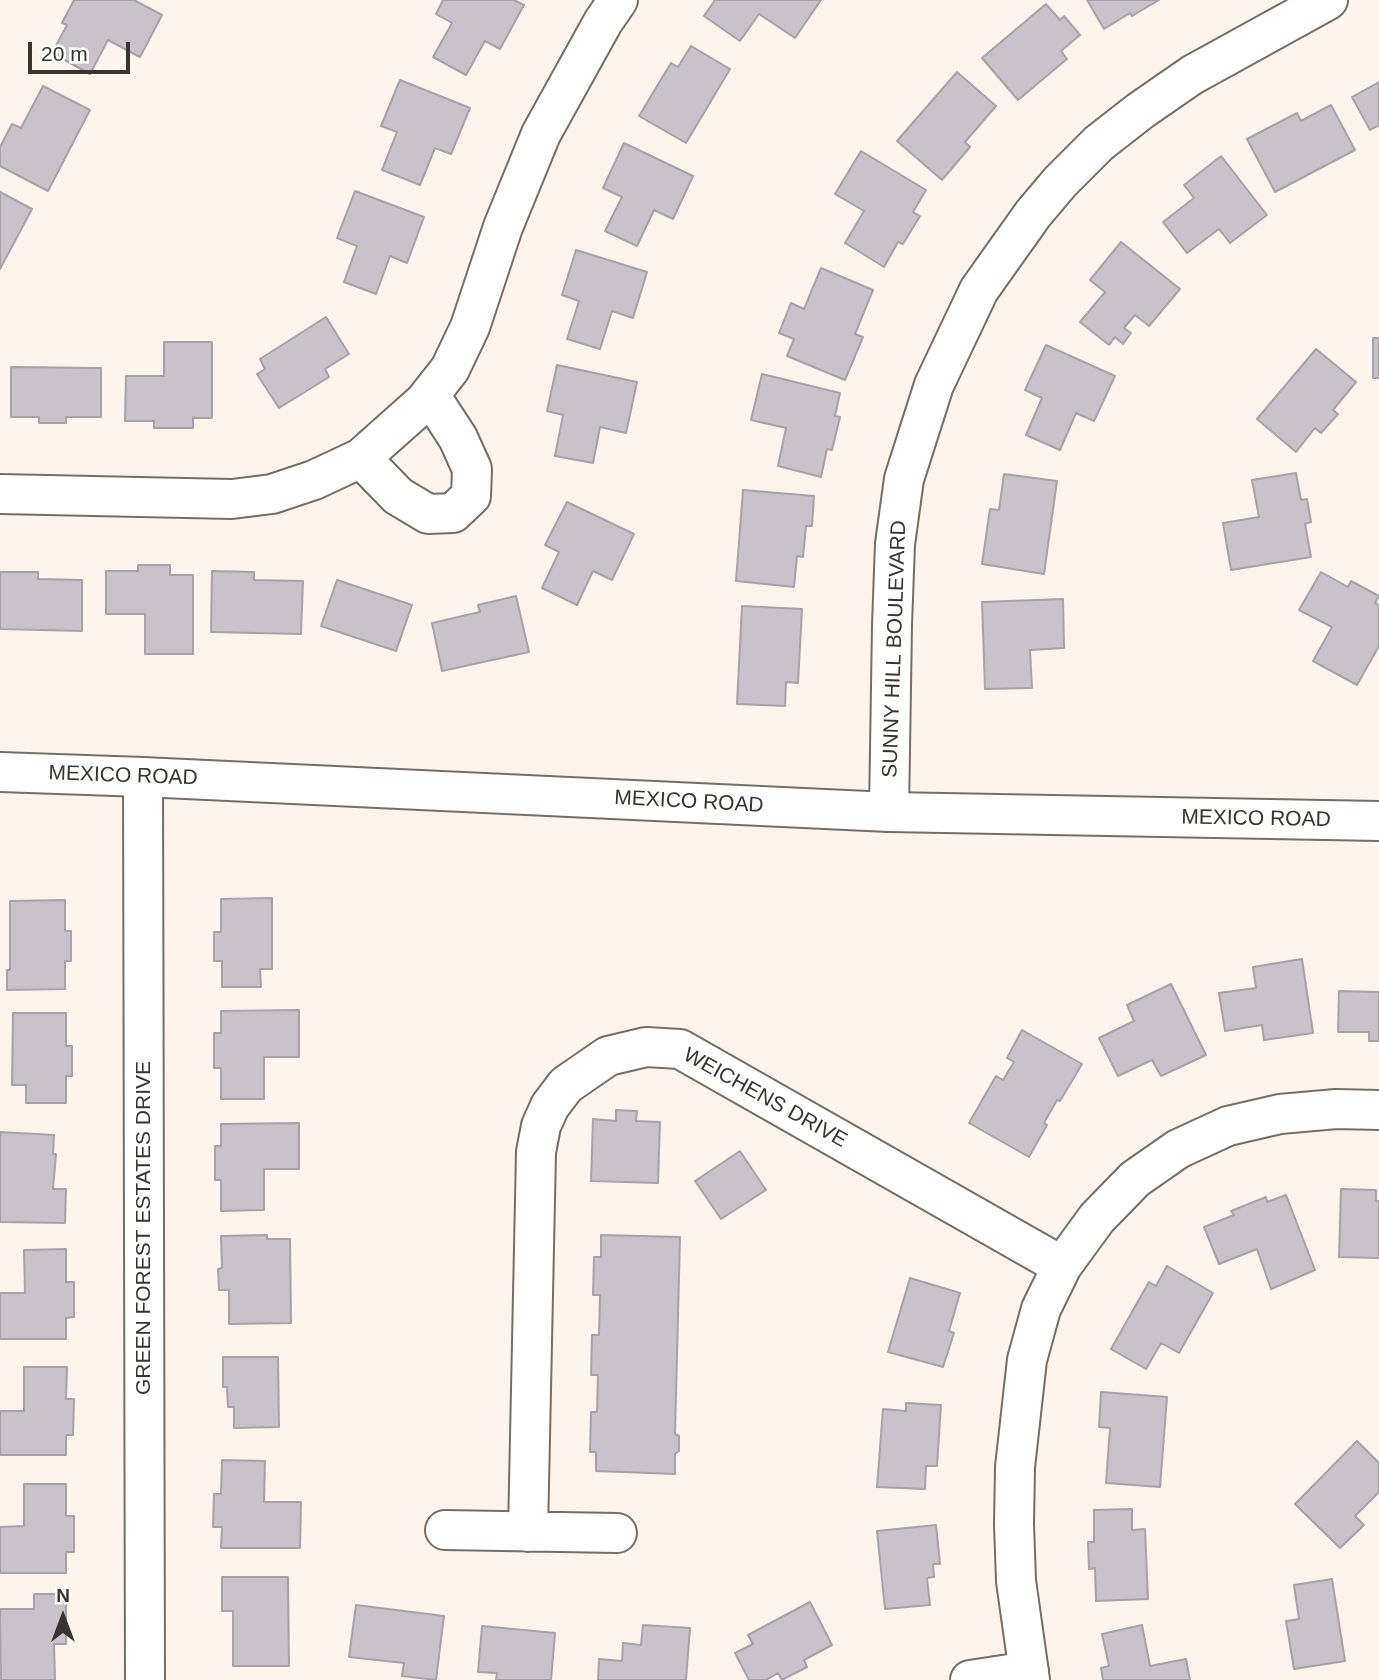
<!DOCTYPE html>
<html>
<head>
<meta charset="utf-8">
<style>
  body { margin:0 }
  #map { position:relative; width:1379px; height:1680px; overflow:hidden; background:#fdf5ed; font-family:Helvetica,sans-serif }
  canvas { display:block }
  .north { position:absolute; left:28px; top:1582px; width:70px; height:70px; -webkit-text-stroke:5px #fff; paint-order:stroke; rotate:0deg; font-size:19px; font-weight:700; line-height:28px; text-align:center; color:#373431 }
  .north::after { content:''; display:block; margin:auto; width:24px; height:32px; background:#373431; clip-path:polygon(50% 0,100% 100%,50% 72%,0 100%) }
  .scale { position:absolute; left:28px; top:42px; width:102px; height:32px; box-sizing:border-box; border:4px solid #373431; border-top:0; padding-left:9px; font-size:21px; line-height:24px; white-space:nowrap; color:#373431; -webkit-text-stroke:5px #fff; paint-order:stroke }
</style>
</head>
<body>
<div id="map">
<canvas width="1379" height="1680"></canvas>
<div class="north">N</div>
<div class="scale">20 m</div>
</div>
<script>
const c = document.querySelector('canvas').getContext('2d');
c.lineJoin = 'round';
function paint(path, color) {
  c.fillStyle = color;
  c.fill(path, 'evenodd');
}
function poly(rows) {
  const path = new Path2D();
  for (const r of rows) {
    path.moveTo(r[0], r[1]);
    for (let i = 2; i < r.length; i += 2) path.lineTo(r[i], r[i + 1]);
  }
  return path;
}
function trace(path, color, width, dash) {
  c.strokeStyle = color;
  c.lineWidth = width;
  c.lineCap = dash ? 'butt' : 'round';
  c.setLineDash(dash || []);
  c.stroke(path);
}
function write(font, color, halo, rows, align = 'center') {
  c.font = font + ' Helvetica,sans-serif';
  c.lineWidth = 7;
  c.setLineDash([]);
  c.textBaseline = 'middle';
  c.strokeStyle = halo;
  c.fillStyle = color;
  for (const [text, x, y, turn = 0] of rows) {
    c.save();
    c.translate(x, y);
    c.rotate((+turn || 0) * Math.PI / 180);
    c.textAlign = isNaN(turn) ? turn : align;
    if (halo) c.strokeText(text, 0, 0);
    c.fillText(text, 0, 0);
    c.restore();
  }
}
const building = poly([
  [74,0,134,0,162,15,140,57,108,40,90,74,52,53,67,25,62,23,74,0],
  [443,0,514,0,524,5,500,49,485,41,466,75,433,57,452,23,436,14,443,0],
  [715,0,821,0,795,38,759,14,740,41,704,16,715,0],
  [1087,0,1159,0,1132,16,1130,13,1104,29,1087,0],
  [1046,4,1060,20,1064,16,1080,35,1061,51,1067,59,1018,100,982,58,1046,4],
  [691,46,730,69,686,143,639,116,671,63,678,67,691,46],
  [957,72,996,106,965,142,970,147,942,180,897,141,957,72],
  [400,80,470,108,451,154,435,148,420,185,382,170,397,132,381,126,400,80],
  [1379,82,1379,125,1370,130,1352,97,1379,82],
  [43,86,90,110,48,191,0,166,0,147,12,124,21,128,43,86],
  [1331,105,1355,150,1275,192,1247,139,1297,113,1301,121,1331,105],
  [624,143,693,176,673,219,654,210,637,246,605,231,622,197,603,188,624,143],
  [861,151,926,190,913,212,920,216,903,244,898,242,884,267,845,243,864,211,835,194,861,151],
  [1221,156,1267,215,1230,243,1219,229,1187,253,1163,222,1194,198,1184,185,1221,156],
  [355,191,424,217,407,263,390,256,376,294,344,282,357,246,337,238,355,191],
  [0,192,32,209,0,269,0,192],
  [1121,242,1180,289,1149,326,1135,315,1124,328,1131,333,1123,344,1115,337,1109,345,1080,322,1105,292,1090,280,1121,242],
  [576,250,647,272,633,318,612,311,600,349,567,339,579,301,562,295,576,250],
  [821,268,873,290,855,334,863,337,845,380,787,356,794,339,779,333,791,303,804,309,821,268],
  [326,317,349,354,325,369,329,377,279,408,257,374,265,369,260,359,326,317],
  [1373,338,1379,338,1379,378,1373,378,1373,338],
  [164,342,212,342,212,418,193,418,193,428,154,428,154,421,125,421,126,376,164,376,164,342],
  [1046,345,1115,376,1094,421,1076,413,1060,450,1026,435,1042,398,1025,390,1046,345],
  [1316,349,1356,382,1333,410,1338,414,1321,433,1315,428,1296,452,1257,419,1316,349],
  [557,365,637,382,626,433,600,427,593,463,555,456,563,415,547,411,557,365],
  [11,367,101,368,101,417,66,417,66,423,39,423,39,417,11,417,11,367],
  [762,374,840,393,835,416,840,417,832,450,827,449,821,477,778,466,786,428,751,420,762,374],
  [1296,473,1301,500,1307,499,1311,522,1305,524,1311,557,1231,570,1223,523,1259,517,1252,480,1296,473],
  [1004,474,1057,481,1044,574,982,564,990,509,999,510,1004,474],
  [743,490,814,496,812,526,806,526,803,557,797,556,794,587,736,581,743,490],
  [567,502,634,534,612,580,593,571,577,605,542,588,559,552,545,545,567,502],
  [138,565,170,565,170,575,193,575,193,654,145,654,145,614,106,614,106,571,138,571,138,565],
  [212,571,254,572,254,580,303,581,301,634,211,632,212,571],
  [0,572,38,572,38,579,82,580,82,631,0,629,0,572],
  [1321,572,1348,587,1351,581,1379,596,1375,603,1379,605,1379,646,1357,685,1313,661,1332,627,1299,610,1321,572],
  [337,580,412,605,396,651,321,626,337,580],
  [516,596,529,652,442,671,432,623,480,612,478,605,516,596],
  [1063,599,1064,648,1030,650,1032,688,985,689,982,602,1063,599],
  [742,606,802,609,798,683,786,682,785,706,737,704,742,606],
  [272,898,272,969,260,969,261,987,222,987,222,961,214,961,214,932,221,932,221,899,272,898],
  [65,900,65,931,71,931,71,961,65,961,65,989,7,990,7,970,10,970,10,901,65,900],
  [1302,959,1313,1033,1264,1040,1262,1025,1225,1031,1219,993,1256,988,1253,967,1302,959],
  [1171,984,1206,1055,1161,1076,1152,1060,1118,1076,1099,1038,1134,1021,1127,1005,1171,984],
  [1339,991,1379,992,1379,1041,1369,1041,1369,1032,1338,1032,1339,991],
  [299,1010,299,1057,264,1057,264,1099,221,1099,221,1068,214,1068,214,1033,221,1033,221,1011,299,1010],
  [13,1013,66,1013,66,1046,72,1046,72,1076,66,1076,66,1103,26,1103,26,1085,12,1085,13,1013],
  [1022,1030,1082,1064,1060,1101,1057,1100,1044,1123,1047,1125,1029,1157,969,1123,996,1076,1003,1080,1014,1062,1007,1058,1022,1030],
  [616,1110,637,1111,636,1121,660,1122,658,1183,591,1181,593,1119,616,1121,616,1110],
  [299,1123,299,1169,264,1169,264,1210,221,1211,221,1180,215,1180,215,1146,221,1146,221,1124,299,1123],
  [0,1132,54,1135,53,1154,56,1154,53,1189,66,1189,65,1223,0,1222,0,1132],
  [740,1151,766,1190,721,1219,695,1181,740,1151],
  [1341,1189,1376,1190,1376,1201,1379,1201,1379,1258,1339,1257,1341,1189],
  [1286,1195,1315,1270,1271,1289,1257,1249,1219,1264,1204,1227,1234,1215,1231,1211,1266,1197,1267,1202,1286,1195],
  [267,1235,267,1239,290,1239,291,1323,229,1324,229,1290,219,1290,218,1269,222,1268,221,1236,267,1235],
  [601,1235,680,1237,675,1434,679,1436,679,1451,675,1454,675,1474,596,1471,596,1452,590,1452,591,1412,597,1412,598,1375,591,1375,592,1335,599,1335,600,1295,593,1295,594,1257,601,1257,601,1235],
  [66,1249,66,1282,74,1282,74,1317,66,1318,66,1339,0,1339,0,1293,25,1293,24,1250,66,1249],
  [1167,1266,1213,1293,1179,1353,1161,1343,1146,1369,1111,1349,1149,1282,1156,1286,1167,1266],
  [910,1278,960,1293,949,1331,954,1333,943,1367,888,1352,910,1278],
  [223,1357,278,1357,279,1427,234,1428,234,1407,228,1407,227,1387,223,1387,223,1357],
  [24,1367,67,1367,66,1399,74,1399,73,1435,66,1435,66,1455,0,1455,0,1411,24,1411,24,1367],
  [1101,1392,1167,1397,1160,1487,1106,1483,1110,1428,1099,1427,1101,1392],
  [906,1403,941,1405,937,1466,926,1466,925,1489,877,1487,883,1409,906,1411,906,1403],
  [1357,1441,1379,1463,1379,1492,1355,1516,1364,1525,1340,1548,1295,1504,1357,1441],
  [222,1460,265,1461,264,1502,301,1502,300,1548,221,1548,222,1527,213,1527,214,1494,221,1494,222,1460],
  [24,1484,66,1484,66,1516,74,1516,74,1552,66,1552,66,1573,0,1573,0,1527,24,1526,24,1484],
  [1132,1509,1132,1530,1145,1529,1148,1599,1096,1601,1095,1568,1089,1569,1088,1542,1094,1542,1094,1510,1132,1509],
  [936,1525,940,1564,933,1564,934,1577,927,1578,930,1605,885,1609,877,1531,936,1525],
  [222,1577,288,1577,289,1666,233,1666,233,1611,222,1611,222,1577],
  [1332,1579,1345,1661,1294,1669,1286,1621,1299,1619,1294,1585,1332,1579],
  [34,1594,66,1594,66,1644,54,1644,55,1680,1,1680,0,1609,34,1609,34,1594],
  [810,1602,832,1645,804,1660,807,1667,782,1680,778,1673,766,1680,749,1680,735,1653,753,1644,748,1635,810,1602],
  [356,1605,444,1616,436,1680,402,1676,404,1663,349,1657,356,1605],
  [643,1625,690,1628,686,1680,598,1680,599,1659,622,1661,623,1643,641,1645,643,1625],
  [1142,1625,1150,1666,1186,1659,1190,1680,1103,1680,1101,1668,1109,1666,1102,1634,1142,1625],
  [482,1626,555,1633,551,1680,496,1680,497,1673,478,1672,482,1626]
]);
const minor = poly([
  [361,458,398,496,428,514,453,513,471,496,472,469,458,438,430,395],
  [0,494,232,499,272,494,314,480,361,458,424,402,450,369,470,327,503,227,541,134,603,22,618,0],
  [143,777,145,1680],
  [889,812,892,625,895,544,904,479,934,385,979,290,1033,214,1060,182,1099,143,1140,111,1192,75,1328,0],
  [445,1530,617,1533],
  [528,1532,536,1152,541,1126,550,1106,566,1085,608,1056,646,1047,680,1049,1062,1266],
  [970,1680,1029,1671],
  [1030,1680,1016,1581,1014,1524,1015,1467,1027,1360,1041,1309,1062,1266,1097,1218,1135,1179,1178,1149,1228,1126,1280,1114,1336,1109,1379,1110]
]);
const primary = poly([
  [0,772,143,777,889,812,1379,821]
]);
const streetNames = [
  ["SUNNY HILL BOULEVARD",895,649,-88],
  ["MEXICO ROAD",123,776,2],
  ["MEXICO ROAD",689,802,3],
  ["MEXICO ROAD",1256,819,1],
  ["WEICHENS DRIVE",765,1098,29],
  ["GREEN FOREST ESTATES DRIVE",144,1228,-90]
];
paint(building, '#cac2ca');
trace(building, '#a8a1a8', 2);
trace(minor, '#746e67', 42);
trace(primary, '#746e67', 42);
trace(minor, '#fff', 38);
trace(primary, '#fff', 38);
write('21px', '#373431', '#fff', streetNames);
</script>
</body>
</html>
